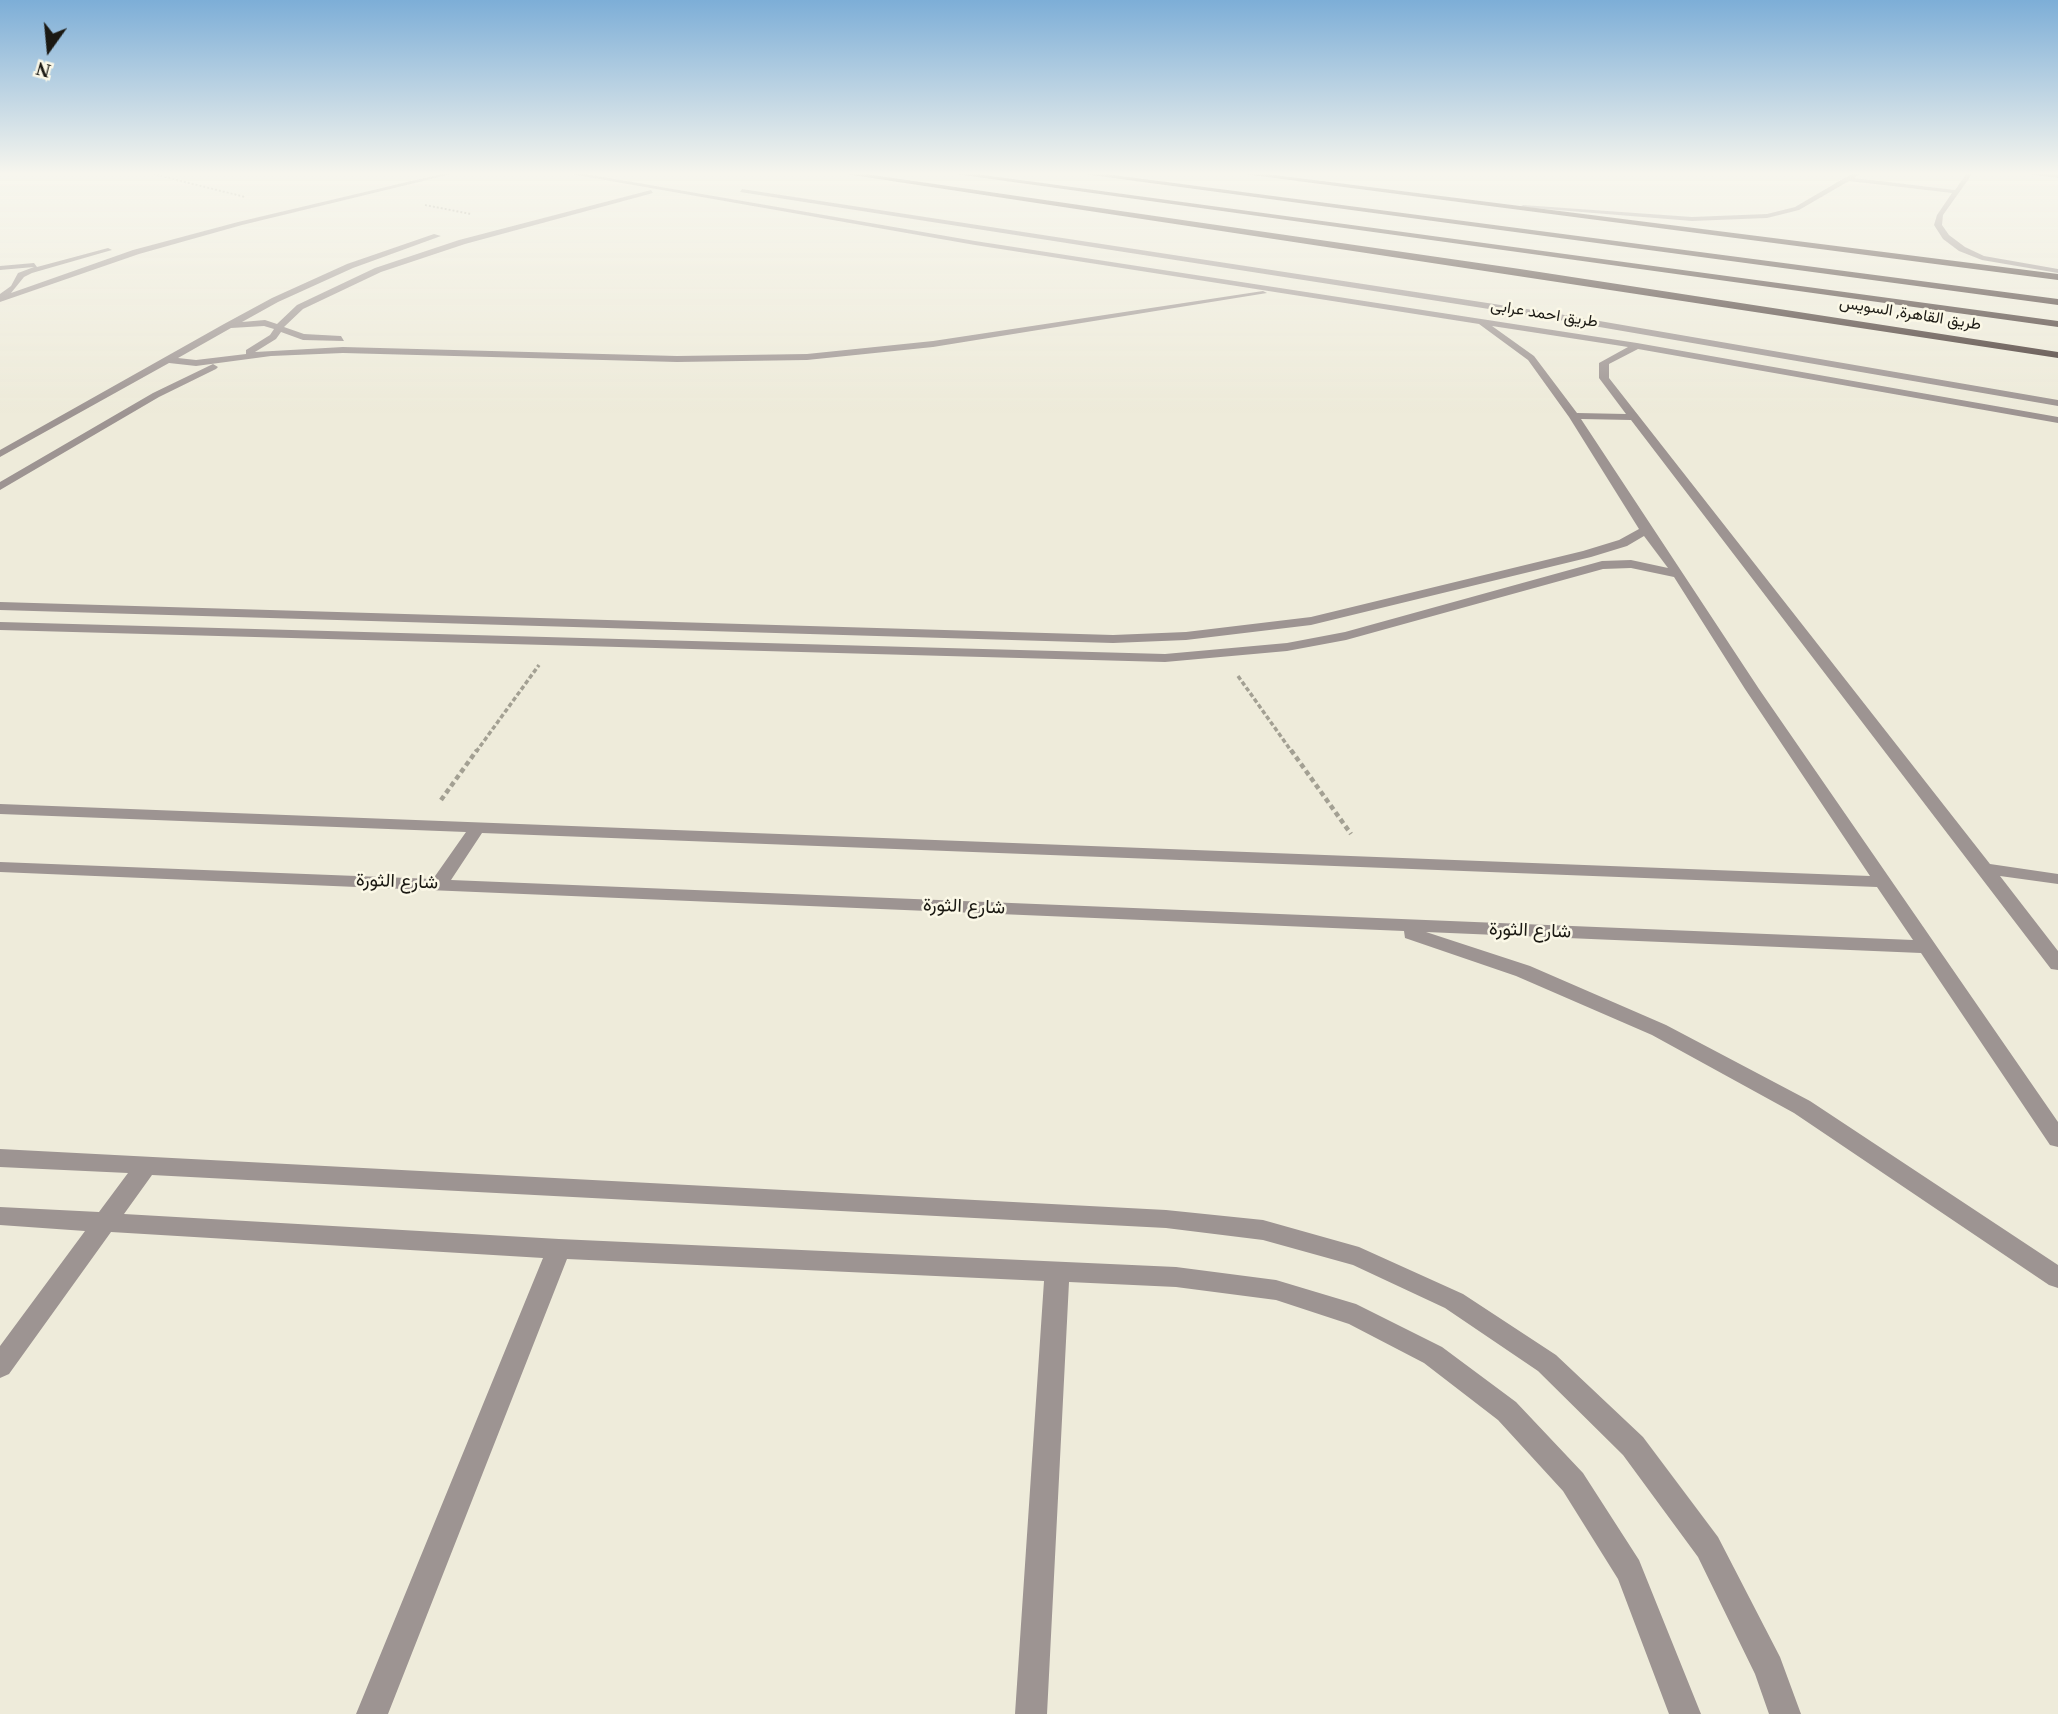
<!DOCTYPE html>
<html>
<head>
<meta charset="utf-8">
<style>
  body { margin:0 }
  #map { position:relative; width:2058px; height:1714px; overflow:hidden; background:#eeebda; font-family:Georgia,serif }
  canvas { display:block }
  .north { position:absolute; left:14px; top:14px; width:70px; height:70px; -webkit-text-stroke:5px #fbf8e7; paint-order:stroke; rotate:195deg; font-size:19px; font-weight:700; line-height:28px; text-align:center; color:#1b1913 }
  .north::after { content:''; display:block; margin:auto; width:24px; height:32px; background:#1b1913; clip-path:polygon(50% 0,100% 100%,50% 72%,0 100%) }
</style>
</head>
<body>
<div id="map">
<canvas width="2058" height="1714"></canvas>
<div class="north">N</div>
</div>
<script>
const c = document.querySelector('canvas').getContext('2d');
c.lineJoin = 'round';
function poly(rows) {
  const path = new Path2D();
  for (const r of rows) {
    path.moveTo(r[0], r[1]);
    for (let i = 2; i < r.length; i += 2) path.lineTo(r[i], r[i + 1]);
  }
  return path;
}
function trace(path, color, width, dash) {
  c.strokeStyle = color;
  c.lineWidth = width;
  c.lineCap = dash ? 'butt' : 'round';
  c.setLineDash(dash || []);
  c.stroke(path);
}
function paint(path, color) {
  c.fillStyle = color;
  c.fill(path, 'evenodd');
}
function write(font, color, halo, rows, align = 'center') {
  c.font = font + ' Georgia,Vazirmatn,serif';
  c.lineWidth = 5;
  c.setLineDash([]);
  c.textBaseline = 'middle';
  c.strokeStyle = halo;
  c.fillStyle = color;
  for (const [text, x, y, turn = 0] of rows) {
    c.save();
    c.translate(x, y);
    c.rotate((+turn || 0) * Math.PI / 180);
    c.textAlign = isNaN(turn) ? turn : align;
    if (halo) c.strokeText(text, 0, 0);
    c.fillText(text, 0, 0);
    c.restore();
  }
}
const pathFar2 = poly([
  [149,173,245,197],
  [425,205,471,214]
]);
const pathFar1 = poly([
  [1238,676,1292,752],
  [476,752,539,665]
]);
const path = poly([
  [1291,750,1351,834],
  [441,800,477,750]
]);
const minor = poly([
  [445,173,456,173,242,225,139,254,0,302,0,294,11,286,18,273,34,267,0,270,0,266,34,263,37,267,108,248,112,250,32,273,24,277,11,293,133,250,238,222,445,173],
  [565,173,580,173,975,241,1637,343,2058,417,2058,423,1638,349,1609,364,1609,378,1990,864,2058,874,2058,884,2000,876,2058,951,2058,970,2051,969,1631,420,1581,419,1759,689,2058,1122,2058,1147,2050,1145,1921,953,1426,932,1530,966,1666,1025,1810,1101,2058,1265,2058,1288,2049,1285,1794,1113,1652,1035,1516,976,1405,938,1404,931,0,872,0,862,433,879,466,832,0,814,0,804,1870,876,1745,689,1674,577,1631,568,1603,569,1346,640,1287,651,1165,662,0,630,0,622,1165,654,1287,643,1345,632,1602,561,1631,560,1668,568,1644,536,1627,546,1591,557,1311,625,1186,640,1113,643,0,610,0,602,1113,635,1186,632,1311,617,1583,551,1619,540,1639,529,1569,417,1528,360,1479,324,975,245,565,173],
  [1492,326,1628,347,1599,363,1599,378,1626,414,1577,413,1534,356,1492,326],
  [482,833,1877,887,1913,940,451,880,482,833],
  [1853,173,1861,173,1854,178,1955,190,1967,173,1973,173,1943,215,1942,225,1949,235,1965,247,1984,256,2058,269,2058,273,1982,260,1959,251,1943,239,1934,225,1937,215,1952,193,1849,181,1799,210,1767,218,1692,221,1520,207,1523,205,1692,217,1767,214,1795,207,1853,173],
  [2030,173,2058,174,2058,178,2033,175,2030,173],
  [742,189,1553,313,2058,400,2058,406,1553,319,740,192,742,189],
  [651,190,653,193,465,244,381,272,303,309,284,327,304,334,341,336,344,341,303,340,281,332,276,339,255,352,343,347,677,356,807,354,933,341,1263,291,1267,293,933,347,807,360,677,362,343,353,271,356,196,366,169,363,0,457,0,450,224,324,272,298,347,264,434,234,441,236,353,268,278,302,242,322,265,320,277,324,297,305,375,268,459,240,651,190],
  [264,326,274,329,270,335,246,350,246,354,196,360,178,358,231,328,264,326],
  [213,364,218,367,216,369,159,397,0,490,0,482,153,393,213,364],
  [0,1149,1166,1210,1263,1220,1359,1247,1463,1294,1556,1355,1643,1437,1718,1537,1780,1657,1801,1714,1769,1714,1755,1674,1698,1557,1623,1455,1538,1371,1445,1308,1353,1265,1263,1240,1166,1228,152,1175,124,1214,559,1239,1176,1267,1276,1280,1356,1304,1442,1347,1516,1402,1583,1473,1639,1560,1701,1714,1669,1714,1618,1579,1563,1491,1498,1420,1424,1363,1349,1324,1276,1300,1176,1287,1069,1282,1047,1714,1015,1714,1044,1281,567,1259,388,1714,356,1714,543,1258,111,1232,9,1374,0,1378,0,1346,85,1231,0,1225,0,1207,99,1212,128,1173,0,1167,0,1149]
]);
const highway = poly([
  [839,173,859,173,1520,269,2058,352,2058,358,839,173],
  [948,173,969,173,2058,321,2058,327,948,173],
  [1076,173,1098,173,2058,299,2058,305,1076,173],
  [1236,173,1259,173,2058,274,2058,280,1236,173]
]);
const farStreetnames = [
  ["طريق احمد عرابى",1544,316,9],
  ["طريق القاهرة, السويس",1910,316,9]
];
const streetNames = [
  ["شارع الثورة",397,884,2],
  ["شارع الثورة",964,909,2],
  ["شارع الثورة",1530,933,2]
];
trace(pathFar2, '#a3a093', 2, [2, 2]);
trace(pathFar1, '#a3a093', 3.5, [4.5, 2.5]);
trace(path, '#a3a093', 4.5, [5, 3.5]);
paint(minor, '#9d9492');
paint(highway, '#463733');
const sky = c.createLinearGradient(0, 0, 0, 413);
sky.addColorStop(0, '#7daed7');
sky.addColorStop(0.42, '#f7f6ee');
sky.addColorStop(1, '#f7f6ee00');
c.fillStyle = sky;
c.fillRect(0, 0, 2058, 413);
write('16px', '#1b1913', '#fbf8e7', farStreetnames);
write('19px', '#1b1913', '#fbf8e7', streetNames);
</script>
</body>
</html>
